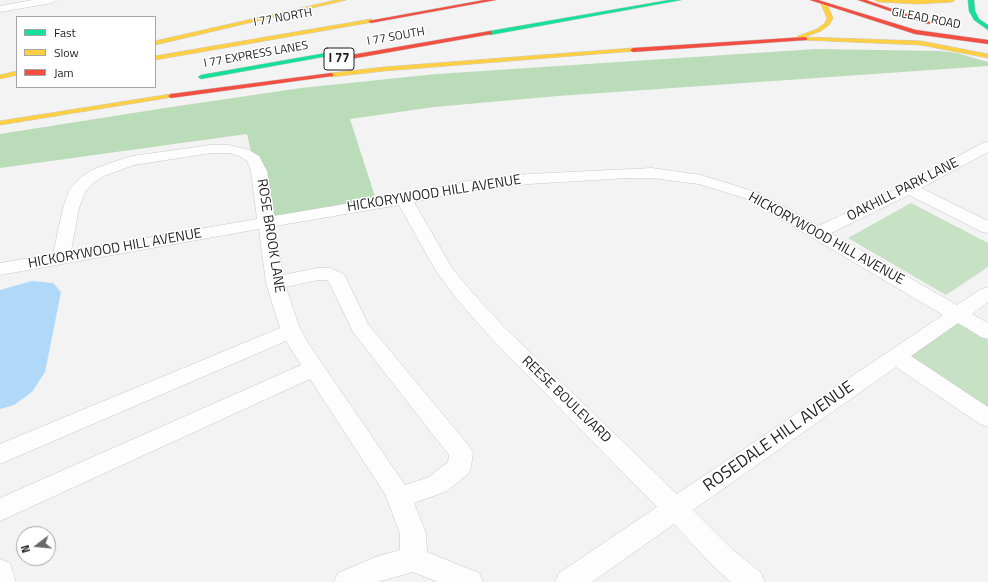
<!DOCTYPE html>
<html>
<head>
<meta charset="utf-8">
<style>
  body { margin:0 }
  #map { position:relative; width:988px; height:582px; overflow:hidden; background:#f3f3f3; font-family:"Titillium Web",sans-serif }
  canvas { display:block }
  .legend { position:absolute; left:16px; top:16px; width:140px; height:72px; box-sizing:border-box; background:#fff; border:1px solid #a5a5a5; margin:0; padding:5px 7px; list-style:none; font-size:12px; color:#1f1f1f }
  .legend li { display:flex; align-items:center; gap:8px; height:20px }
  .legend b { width:20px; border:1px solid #a5a5a5 }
  .north { position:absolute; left:16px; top:526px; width:40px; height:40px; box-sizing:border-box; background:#fff; border:1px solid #a5a5a5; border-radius:50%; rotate:254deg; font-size:11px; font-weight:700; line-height:16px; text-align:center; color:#1f1f1f }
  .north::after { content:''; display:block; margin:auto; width:14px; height:18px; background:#696969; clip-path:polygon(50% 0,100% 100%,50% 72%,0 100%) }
</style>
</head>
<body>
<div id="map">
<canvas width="988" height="582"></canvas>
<ul class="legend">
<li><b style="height:5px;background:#16e098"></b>Fast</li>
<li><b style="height:5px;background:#ffcf43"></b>Slow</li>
<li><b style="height:5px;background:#f24e42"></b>Jam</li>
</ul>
<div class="north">N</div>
</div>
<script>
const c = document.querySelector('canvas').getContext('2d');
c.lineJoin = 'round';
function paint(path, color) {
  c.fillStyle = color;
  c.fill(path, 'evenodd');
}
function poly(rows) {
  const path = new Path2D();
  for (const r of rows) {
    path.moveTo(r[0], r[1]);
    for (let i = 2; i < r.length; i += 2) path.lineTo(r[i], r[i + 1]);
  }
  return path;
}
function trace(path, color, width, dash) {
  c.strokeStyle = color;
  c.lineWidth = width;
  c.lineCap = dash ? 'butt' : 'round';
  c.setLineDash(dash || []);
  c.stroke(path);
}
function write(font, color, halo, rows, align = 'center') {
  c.font = font + ' "Titillium Web",sans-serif';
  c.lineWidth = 3;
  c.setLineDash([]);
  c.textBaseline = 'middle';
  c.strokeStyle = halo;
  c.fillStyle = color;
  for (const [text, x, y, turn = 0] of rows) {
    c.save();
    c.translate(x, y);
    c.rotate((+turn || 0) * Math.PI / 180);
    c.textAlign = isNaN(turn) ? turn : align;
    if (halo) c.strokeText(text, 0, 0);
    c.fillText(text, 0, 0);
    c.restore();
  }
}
const green = poly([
  [911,203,988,243,988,267,946,295,848,238],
  [958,315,988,332,988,418,895,356]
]);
const forest = poly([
  [816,49,940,51,957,53,988,62,988,66,558,96,434,107,350,119,377,203,267,222,247,134,0,168,0,134,165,108,301,88,436,74]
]);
const water = poly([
  [32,281,53,283,61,292,45,372,32,392,14,405,0,409,0,290]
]);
const street = poly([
  [33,0,57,0,52,3,0,12,0,6,33,0],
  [988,142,988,152,921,188,988,221,988,233,982,232,909,195,831,233,957,305,981,289,988,287,988,302,972,314,988,323,988,339,981,337,958,323,911,356,988,407,988,427,980,424,896,367,693,510,733,550,761,573,765,582,731,582,715,568,674,524,592,582,555,582,559,573,657,507,490,337,457,299,436,271,399,205,275,226,283,275,318,268,330,268,344,274,368,324,469,446,473,453,471,467,468,474,447,491,414,503,426,533,427,552,479,573,483,582,438,582,413,572,378,582,334,582,338,573,378,556,400,550,400,533,385,494,310,379,0,521,0,498,301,365,286,341,0,464,0,444,280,328,266,283,259,229,0,275,0,263,53,254,63,208,69,190,80,178,92,170,110,163,132,156,211,145,229,145,249,150,259,156,267,171,274,216,404,194,467,181,529,174,652,168,701,175,759,193,818,226,883,196,983,143,988,142],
  [211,153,229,153,239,156,247,161,251,171,257,219,71,251,79,208,85,192,92,184,104,176,134,165,211,153],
  [628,178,652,178,699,184,747,199,943,315,677,494,504,327,471,291,452,268,414,202,467,191,529,184,628,178],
  [318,280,326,280,329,282,353,332,449,455,448,462,429,477,405,485,308,343,299,326,286,287,318,280],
  [0,559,10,563,16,582,0,582,0,559]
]);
const fast = poly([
  [669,0,681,0,490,35,487,33,490,31,669,0],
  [968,0,974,0,975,11,979,19,988,25,988,30,974,20,969,11,968,0],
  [343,50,345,51,345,53,201,79,198,77,201,75,343,50]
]);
const slow = poly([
  [336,0,346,0,155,45,155,41,336,0],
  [875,0,955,0,952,2,918,4,878,2,875,0],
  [824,2,827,4,833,18,829,25,821,31,802,38,798,38,798,36,817,29,825,23,827,18,821,4,824,2],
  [371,19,374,21,373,22,155,60,155,56,371,19],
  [805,37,921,41,988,54,988,58,921,45,803,40,803,38,805,37],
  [633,48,635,49,635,51,384,71,331,77,328,75,331,73,384,67,633,48],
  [17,71,17,75,0,79,0,75,17,71],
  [171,94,174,96,173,97,0,125,0,121,171,94]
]);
const jam = poly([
  [484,0,496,0,371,23,368,21,484,0],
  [810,0,818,0,916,30,988,40,988,44,915,34,810,0],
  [858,0,866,0,933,23,928,24,858,0],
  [490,31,492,32,492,34,328,63,325,61,328,59,490,31],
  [805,37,807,38,807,40,633,52,630,50,633,48,805,37],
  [331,73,333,74,333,76,171,98,168,96,171,94,331,73]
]);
const farStreetnames = [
  ["I 77 NORTH",283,18,-10],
  ["GILEAD ROAD",926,19,11],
  ["I 77 SOUTH",396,37,-10],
  ["I 77 EXPRESS LANES",256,55,-10]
];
const shields = [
  [339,59,30]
];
const shieldNames = [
  ["I 77",339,59]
];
const streetNames = [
  ["OAKHILL PARK LANE",903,190,-27],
  ["HICKORYWOOD HILL AVENUE",434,194,-9],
  ["ROSE BROOK LANE",270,236,81],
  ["HICKORYWOOD HILL AVENUE",826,239,29],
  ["HICKORYWOOD HILL AVENUE",115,249,-10],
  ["REESE BOULEVARD",566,400,44]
];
const nearStreetnames = [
  ["ROSEDALE HILL AVENUE",779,437,-35]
];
paint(green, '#c6e1c3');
paint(forest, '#bbdcb8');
paint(water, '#afd8f9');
trace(street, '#c8c8c8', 1);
trace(fast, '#c8c8c8', 1);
trace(slow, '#c8c8c8', 1);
trace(jam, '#c8c8c8', 1);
paint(street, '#fdfdfd');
paint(fast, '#16e098');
paint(slow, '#ffcf43');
paint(jam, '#f24e42');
write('12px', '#1f1f1f', '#fff', farStreetnames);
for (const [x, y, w] of shields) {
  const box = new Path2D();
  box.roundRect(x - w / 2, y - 11, w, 22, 3);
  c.fillStyle = '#fff';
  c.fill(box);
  trace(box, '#1f1f1f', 1);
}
write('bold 13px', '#1f1f1f', null, shieldNames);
write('14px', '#1f1f1f', '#fff', streetNames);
write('17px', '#1f1f1f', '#fff', nearStreetnames);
</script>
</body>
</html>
